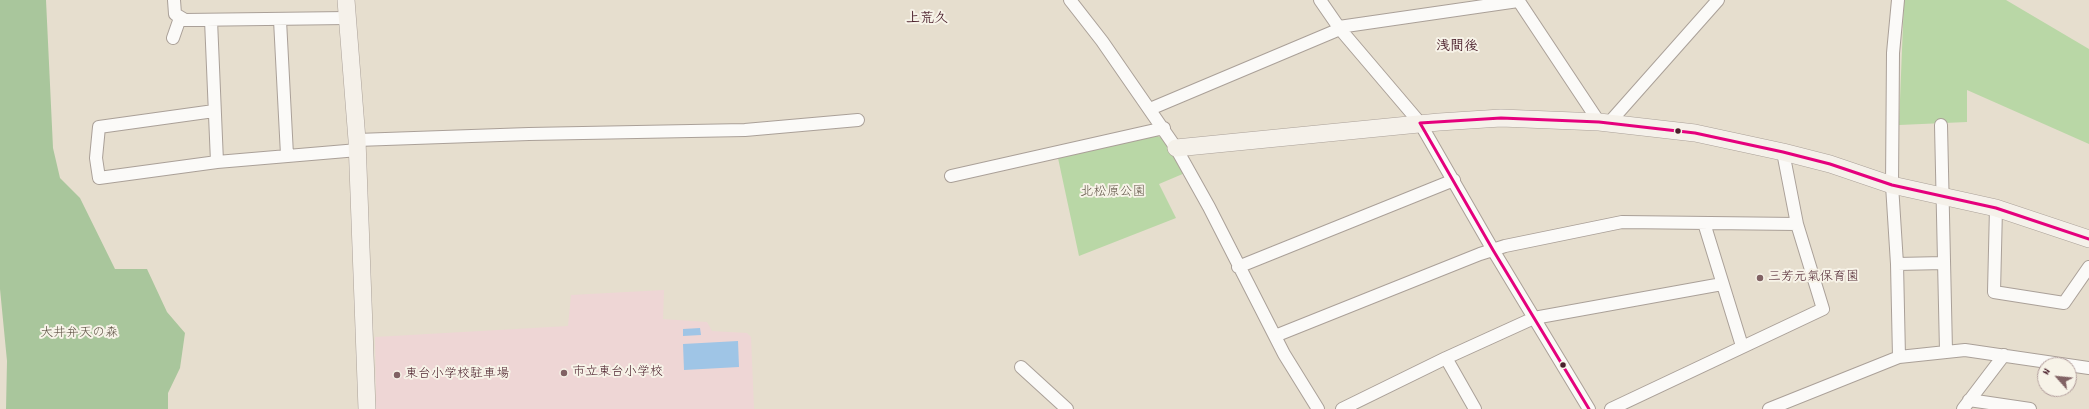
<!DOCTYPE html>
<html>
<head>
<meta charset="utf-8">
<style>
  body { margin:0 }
  #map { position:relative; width:2089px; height:409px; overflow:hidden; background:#e6dece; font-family:Dekko,sans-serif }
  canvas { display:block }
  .north { position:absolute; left:2037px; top:357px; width:40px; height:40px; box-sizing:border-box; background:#f7f3e8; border:1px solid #b29e9c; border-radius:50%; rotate:297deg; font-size:11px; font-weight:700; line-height:16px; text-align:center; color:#4a1f2b }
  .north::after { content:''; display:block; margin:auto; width:14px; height:18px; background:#816264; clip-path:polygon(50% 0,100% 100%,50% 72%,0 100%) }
</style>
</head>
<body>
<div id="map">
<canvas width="2089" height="409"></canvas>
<div class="north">N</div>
</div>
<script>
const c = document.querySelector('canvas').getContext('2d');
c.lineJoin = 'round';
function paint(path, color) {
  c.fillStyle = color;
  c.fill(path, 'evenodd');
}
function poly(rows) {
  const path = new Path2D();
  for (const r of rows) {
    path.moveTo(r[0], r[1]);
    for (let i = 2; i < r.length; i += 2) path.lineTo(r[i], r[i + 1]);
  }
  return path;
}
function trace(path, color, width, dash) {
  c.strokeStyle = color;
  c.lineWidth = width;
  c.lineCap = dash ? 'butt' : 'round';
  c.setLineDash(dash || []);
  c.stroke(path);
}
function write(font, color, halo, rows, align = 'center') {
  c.font = font + ' Dekko,"Klee One",sans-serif';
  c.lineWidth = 4;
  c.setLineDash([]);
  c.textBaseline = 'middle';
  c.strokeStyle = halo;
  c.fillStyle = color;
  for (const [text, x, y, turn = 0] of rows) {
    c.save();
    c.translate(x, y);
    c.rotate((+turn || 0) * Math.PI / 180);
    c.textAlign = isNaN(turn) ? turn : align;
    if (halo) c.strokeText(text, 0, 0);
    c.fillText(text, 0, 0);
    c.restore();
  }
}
const built = poly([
  [664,290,663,319,707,322,712,331,747,333,751,337,754,409,376,409,375,337,568,326,571,295]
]);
const green = poly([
  [1904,0,2006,0,2089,49,2089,144,1967,90,1967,122,1899,125],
  [1156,135,1165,140,1185,173,1159,184,1176,218,1079,256,1058,158]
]);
const forest = poly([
  [0,0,46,0,53,148,60,178,80,198,115,269,147,269,167,312,185,333,180,368,168,393,168,409,6,409,7,361,0,289]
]);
const water = poly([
  [700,328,701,335,683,336,683,329],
  [738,341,739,367,684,370,683,344]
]);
const street = poly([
  [174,0,175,14,185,20,347,18],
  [1070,0,1102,41,1176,148,1209,207,1284,354,1318,409],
  [1320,0,1340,29,1420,123,1493,250,1589,409],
  [1518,0,1599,122],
  [1898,0,1893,53,1892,185,1897,264,1899,357],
  [211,20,217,162],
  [280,20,287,155],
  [1339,27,1518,1],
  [173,38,180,18],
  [1150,109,1340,29],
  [214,111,99,127,96,158,99,178,217,162,358,150],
  [1609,123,1718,0],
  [1941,125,1946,351],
  [357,140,529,134,745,130,858,120],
  [951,176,1164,128],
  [1996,208,1994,292,2064,303,2089,267],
  [1704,223,1742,346],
  [1897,264,1944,263],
  [1238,267,1454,180],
  [1275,336,1480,254,1505,246,1622,222,1797,224],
  [1446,358,1475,409],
  [1021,367,1067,409],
  [1969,400,2030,409],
  [1342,409,1446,358,1534,318,1722,284],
  [1611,409,1823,309,1797,224,1783,152],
  [1769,409,1899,357,1965,350,2089,368],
  [1963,409,2004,355]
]);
const secondary = poly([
  [346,0,357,140,367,409],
  [1176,148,1439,122,1501,118,1599,122,1695,133,1783,152,1830,164,1892,185,1996,208,2089,239]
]);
const bus1 = poly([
  [1420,123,1501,118,1599,122,1695,133,1783,152,1830,164,1892,185,1996,208,2089,239],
  [1420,123,1493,250,1589,409]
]);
const markers = [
  [1678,131,3.5,"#4a1f2b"],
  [1760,278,4,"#816264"],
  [1563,365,3.5,"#4a1f2b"],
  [564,373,4,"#816264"],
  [397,375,4,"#816264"]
];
const parkNames = [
  ["北松原公園",1113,193],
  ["大井弁天の森",79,334]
];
const poiNames = [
  ["三芳元氣保育園",1768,278],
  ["市立東台小学校",572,373],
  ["東台小学校駐車場",405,375]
];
const neighbourhoodNames = [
  ["上荒久",927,20],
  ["浅間後",1457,48]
];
paint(built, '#eed6d5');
paint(green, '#b9d7a6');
paint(forest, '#a9c69c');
paint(water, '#9fc5e6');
trace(street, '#aaa098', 14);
trace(secondary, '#aaa098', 18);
trace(street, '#fbfaf8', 12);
trace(secondary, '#f5f1ea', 17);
trace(bus1, '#e5007d', 3);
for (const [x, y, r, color] of markers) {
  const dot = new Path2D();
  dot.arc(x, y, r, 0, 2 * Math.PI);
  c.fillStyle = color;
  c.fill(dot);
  trace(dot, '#f7f3e8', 1.5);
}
write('13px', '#605446', '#f7f3e8', parkNames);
write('13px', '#4a1f2b', '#f7f3e8', poiNames, 'left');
write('bold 14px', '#4a1f2b', '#f7f3e8', neighbourhoodNames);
</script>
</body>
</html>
